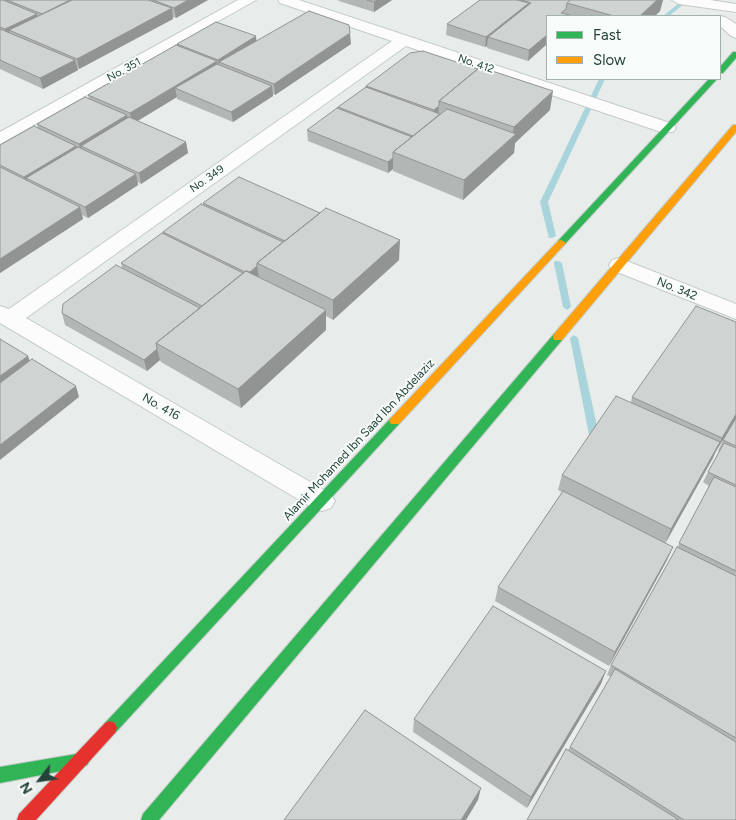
<!DOCTYPE html>
<html>
<head>
<meta charset="utf-8">
<style>
  body { margin:0 }
  #map { position:relative; width:736px; height:820px; overflow:hidden; background:#e8edeb; font-family:Figtree,sans-serif }
  canvas { display:block }
  .legend { position:absolute; left:546px; top:15px; width:175px; height:65px; box-sizing:border-box; background:#f7fbf9; border:1px solid #a3b1ad; margin:0; padding:6px 9px; list-style:none; font-size:15px; color:#24423a }
  .legend li { display:flex; align-items:center; gap:10px; height:25px }
  .legend b { width:25px; border:1px solid #a3b1ad }
  .north { position:absolute; left:15px; top:755px; width:50px; height:50px; -webkit-text-stroke:4px #f7fbf9; paint-order:stroke; rotate:240deg; font-size:14px; font-weight:700; line-height:20px; text-align:center; color:#24423a }
  .north::after { content:''; display:block; margin:auto; width:18px; height:22px; background:#24423a; clip-path:polygon(50% 0,100% 100%,50% 72%,0 100%) }
</style>
</head>
<body>
<div id="map">
<canvas width="736" height="820"></canvas>
<ul class="legend">
<li><b style="height:6px;background:#30b455"></b>Fast</li>
<li><b style="height:6px;background:#ff9f0a"></b>Slow</li>
</ul>
<div class="north">N</div>
</div>
<script>
const c = document.querySelector('canvas').getContext('2d');
c.lineJoin = 'round';
function poly(rows) {
  const path = new Path2D();
  for (const r of rows) {
    path.moveTo(r[0], r[1]);
    for (let i = 2; i < r.length; i += 2) path.lineTo(r[i], r[i + 1]);
  }
  return path;
}
function paint(path, color) {
  c.fillStyle = color;
  c.fill(path, 'evenodd');
}
function trace(path, color, width, dash) {
  c.strokeStyle = color;
  c.lineWidth = width;
  c.lineCap = dash ? 'butt' : 'round';
  c.setLineDash(dash || []);
  c.stroke(path);
}
function write(font, color, halo, rows, align = 'center') {
  c.font = font + ' Figtree,sans-serif';
  c.lineWidth = 4;
  c.setLineDash([]);
  c.textBaseline = 'middle';
  c.strokeStyle = halo;
  c.fillStyle = color;
  for (const [text, x, y, turn = 0] of rows) {
    c.save();
    c.translate(x, y);
    c.rotate((+turn || 0) * Math.PI / 180);
    c.textAlign = isNaN(turn) ? turn : align;
    if (halo) c.strokeText(text, 0, 0);
    c.fillText(text, 0, 0);
    c.restore();
  }
}
const stream = poly([
  [683,0,689,0,669,16,663,16,683,0],
  [599,79,605,79,548,202,556,236,552,238,549,238,540,202,599,79],
  [555,261,558,261,562,263,571,307,567,310,563,307,554,263,555,261],
  [574,335,578,338,600,440,598,442,595,443,592,442,590,440,570,338,574,335]
]);
const street = poly([
  [238,0,256,0,0,144,0,132,238,0],
  [278,0,299,0,673,124,676,128,673,132,661,132,406,46,26,318,331,494,335,501,331,508,322,511,313,508,0,323,0,306,9,309,392,41,280,3,278,0],
  [672,0,710,0,736,4,736,12,679,4,672,0],
  [717,16,720,16,725,17,736,24,736,38,731,36,720,26,720,16,717,16],
  [619,258,736,304,736,319,612,270,609,265,612,260,619,258]
]);
const fast = poly([
  [733,52,736,52,736,58,723,73,720,73,720,67,733,52],
  [709,79,717,79,564,245,558,245,558,241,709,79],
  [558,333,563,337,562,340,159,820,141,820,143,814,554,334,558,333],
  [395,417,399,418,401,421,399,424,115,733,110,735,105,733,103,728,105,723,391,418,395,417],
  [82,753,87,755,90,760,87,765,82,767,0,783,0,767,82,753]
]);
const slow = poly([
  [733,125,736,125,736,132,562,340,554,340,553,337,554,334,733,125],
  [561,240,566,243,564,245,399,424,391,424,389,421,391,418,558,241,561,240]
]);
const jam = poly([
  [110,721,115,723,117,728,115,733,36,820,17,820,19,814,105,723,110,721]
]);
const wall = poly([
  [0,0,208,0,176,18,173,17,173,19,79,69,78,68,78,70,43,89,0,69],
  [338,0,392,0,374,12,339,1],
  [480,0,663,0,660,11,655,16,547,16,547,44,528,61,487,48,487,46,485,47,446,35,447,24],
  [257,40,351,44,275,95,273,94,273,96,233,122,177,99,177,97,138,121,186,142,188,153,141,184,138,182,138,185,88,218,82,215,83,219,0,273,0,145,38,128,37,124,89,99,88,95,177,46,177,44],
  [366,86,550,110,515,143,514,153,463,200,393,171,393,169,388,173,308,141,307,130,338,109,338,107,366,87],
  [203,203,399,260,333,320,326,316,326,330,241,408,161,362,160,360,147,371,65,325,62,313,122,268,121,263,163,234,163,232,203,205],
  [632,397,736,418,715,453,665,543,673,547,666,562,609,666,495,601,498,587,562,492,558,490,562,475,631,402],
  [736,418,736,820,527,820,611,677,607,675,611,665,677,548,709,486,703,482,708,472,719,452,718,451,723,440],
  [601,684,527,808,413,732,414,719]
]);
const shadedWall = poly([
  [70,0,92,0,44,24,42,14],
  [188,0,208,0,176,18,174,8],
  [377,0,392,0,374,12,374,2],
  [657,0,663,0,660,11,655,16,640,16],
  [529,3,527,13,488,37,487,46,485,47,486,37],
  [172,8,173,19,79,69,77,59],
  [37,14,40,24,9,30,11,38,8,39,5,29],
  [350,33,351,44,275,95,274,84],
  [547,35,547,44,528,61,529,50],
  [256,36,257,47,219,62,220,70,219,70,218,60],
  [75,60,78,70,43,89,40,78],
  [217,61,218,72,175,88,177,97,132,124,130,113],
  [272,86,273,96,233,122,231,112],
  [553,91,550,110,515,143,514,153,463,200,464,180,512,138,514,127],
  [439,106,438,116,433,121,434,110],
  [127,115,130,126,81,146,83,154,82,155,79,144],
  [186,142,188,153,141,184,139,173],
  [76,146,79,157,26,178,29,187,28,188,24,177],
  [393,158,393,169,388,173,388,162],
  [136,174,138,185,88,218,85,207],
  [80,207,83,219,0,273,0,259],
  [400,240,399,260,333,320,333,300],
  [257,266,259,277,248,274],
  [326,310,326,330,241,408,238,389],
  [157,349,160,360,147,371,144,360],
  [28,356,32,367,0,391,0,376],
  [76,386,79,397,0,460,0,445],
  [736,414,736,418,715,453,722,438],
  [720,442,713,458,665,544,671,529],
  [673,547,666,562,609,666,615,652],
  [606,671,601,684,527,808,531,797],
  [481,788,478,800,466,820,461,820]
]);
const building = poly([
  [0,0,3,0,37,14,5,29,0,27,0,0],
  [7,0,70,0,42,14,7,0],
  [72,0,148,0,172,8,77,59,9,30,72,0],
  [153,0,188,0,174,8,153,0],
  [367,0,377,0,374,2,367,0],
  [480,0,517,0,529,3,486,37,447,24,480,0],
  [521,0,570,0,567,3,566,9,561,13,570,15,569,16,547,16,547,35,529,50,488,37,531,3,521,0],
  [570,0,657,0,640,16,614,16,567,3,570,0],
  [309,11,349,25,350,33,274,84,219,62,258,40,309,11],
  [216,22,256,36,218,60,177,44,216,22],
  [0,29,75,60,40,78,0,60,0,29],
  [176,45,217,61,130,113,88,95,176,45],
  [423,51,478,69,439,101,439,106,434,110,366,86,410,53,423,51],
  [217,64,272,86,231,112,175,88,217,64],
  [480,67,553,91,514,127,439,101,480,67],
  [366,87,440,114,413,136,338,107,366,87],
  [85,97,127,115,79,144,37,124,85,97],
  [337,108,412,137,393,152,393,158,388,162,307,130,337,108],
  [447,109,516,134,464,180,393,152,447,109],
  [129,117,186,142,139,173,81,146,129,117],
  [34,126,76,146,24,177,0,165,0,145,34,126],
  [78,147,136,174,85,207,26,178,78,147],
  [0,167,80,207,0,259,0,167],
  [239,177,320,213,285,241,203,203,239,177],
  [201,204,283,242,257,263,257,266,250,272,246,271,245,272,163,232,201,204],
  [326,208,400,240,333,300,257,263,326,208],
  [162,233,243,273,202,306,121,263,162,233],
  [116,265,200,308,156,343,157,349,144,360,62,313,63,304,116,265],
  [246,271,326,310,238,389,156,343,246,271],
  [696,306,736,322,736,414,722,438,632,397,696,306],
  [0,339,28,356,0,376,0,339],
  [32,359,76,386,0,445,0,383,32,359],
  [616,396,720,442,671,529,562,475,616,396],
  [736,418,736,446,723,440,736,418],
  [724,443,736,448,736,485,708,472,724,443],
  [714,477,736,487,736,571,679,543,714,477],
  [563,491,673,547,615,652,498,587,563,491],
  [677,547,736,576,736,738,611,665,677,547],
  [493,606,606,671,531,797,414,719,493,606],
  [615,669,736,742,736,820,684,820,570,747,615,669],
  [365,710,481,788,461,820,284,820,365,710],
  [566,749,679,820,527,820,566,749]
]);
const farStreetnames = [
  ["No. 412",476,64,19],
  ["No. 351",124,70,-29],
  ["No. 349",207,179,-35]
];
const streetNames = [
  ["No. 342",677,289,22],
  ["No. 416",161,407,30],
  ["Alamir Mohamed Ibn Saad Ibn Abdelaziz",359,440,-47]
];
paint(stream, '#a9d4db');
trace(street, '#c5cac8', 2);
trace(fast, '#c3cbc8', 2);
trace(slow, '#c3cbc8', 2);
trace(jam, '#c3cbc8', 2);
paint(street, '#fcfcfc');
paint(fast, '#30b455');
paint(slow, '#ff9f0a');
paint(jam, '#e5322d');
paint(wall, '#b2b6b5');
paint(shadedWall, '#919493');
paint(building, '#cfd4d2');
trace(building, '#919493', 1);
write('11px', '#24423a', '#f7fbf9', farStreetnames);
write('12px', '#24423a', '#f7fbf9', streetNames);
</script>
</body>
</html>
